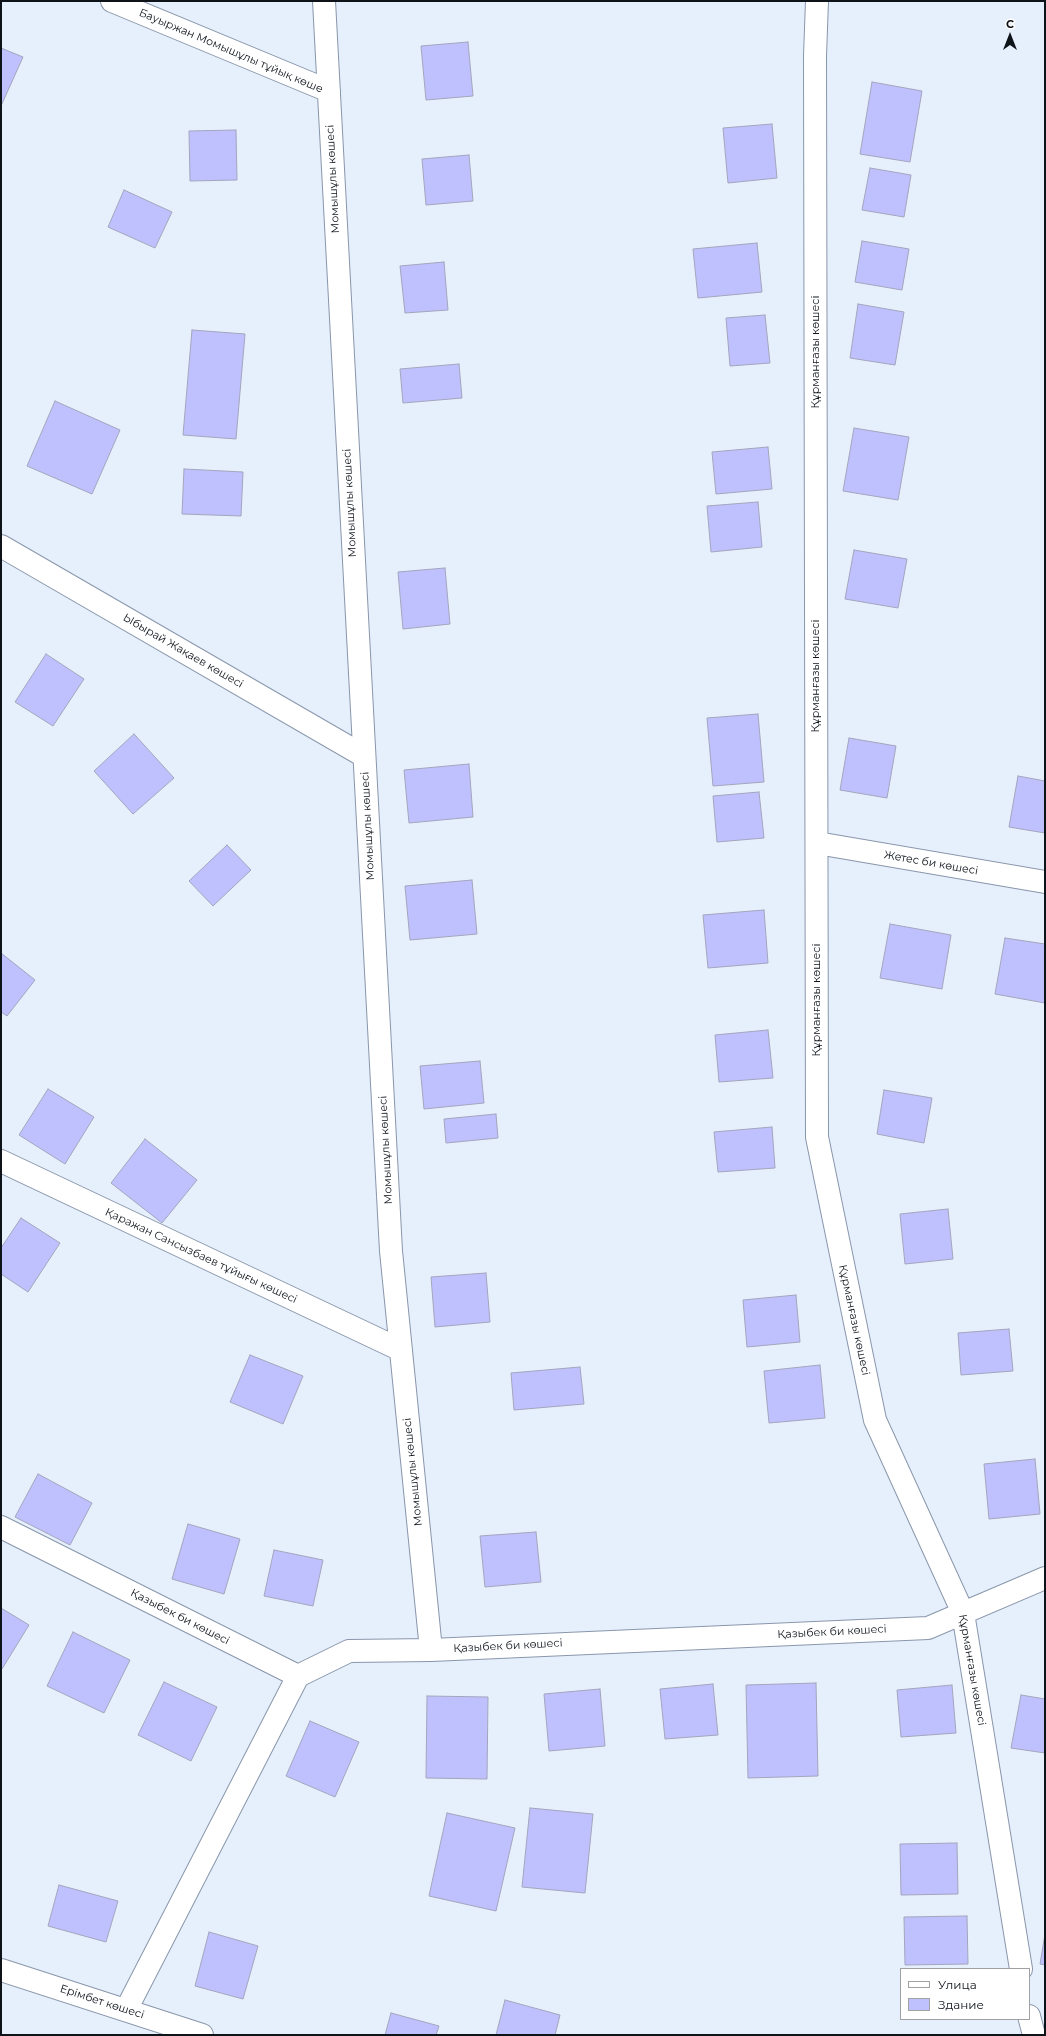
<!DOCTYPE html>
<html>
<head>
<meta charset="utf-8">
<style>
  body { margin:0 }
  #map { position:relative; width:1046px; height:2036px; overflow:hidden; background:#e6effc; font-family:Montserrat,sans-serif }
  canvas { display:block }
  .frame { position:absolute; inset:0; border:2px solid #0e131a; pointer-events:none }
  .legend { position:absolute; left:900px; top:1968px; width:130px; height:52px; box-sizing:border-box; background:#fff; border:1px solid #9fa1a3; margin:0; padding:5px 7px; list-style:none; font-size:12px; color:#0e131a }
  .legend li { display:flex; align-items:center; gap:8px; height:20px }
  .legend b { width:20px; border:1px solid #9fa1a3 }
  .north { position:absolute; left:990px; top:16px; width:40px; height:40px; -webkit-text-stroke:3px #fff; paint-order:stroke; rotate:0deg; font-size:11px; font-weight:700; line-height:16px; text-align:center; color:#0e131a }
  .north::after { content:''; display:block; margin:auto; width:14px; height:18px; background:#0e131a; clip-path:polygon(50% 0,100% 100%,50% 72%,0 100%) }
</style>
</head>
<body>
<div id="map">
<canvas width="1046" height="2036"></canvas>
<div class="frame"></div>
<ul class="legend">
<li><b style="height:5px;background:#fff"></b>Улица</li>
<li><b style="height:11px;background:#bec1fe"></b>Здание</li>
</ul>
<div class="north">С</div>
</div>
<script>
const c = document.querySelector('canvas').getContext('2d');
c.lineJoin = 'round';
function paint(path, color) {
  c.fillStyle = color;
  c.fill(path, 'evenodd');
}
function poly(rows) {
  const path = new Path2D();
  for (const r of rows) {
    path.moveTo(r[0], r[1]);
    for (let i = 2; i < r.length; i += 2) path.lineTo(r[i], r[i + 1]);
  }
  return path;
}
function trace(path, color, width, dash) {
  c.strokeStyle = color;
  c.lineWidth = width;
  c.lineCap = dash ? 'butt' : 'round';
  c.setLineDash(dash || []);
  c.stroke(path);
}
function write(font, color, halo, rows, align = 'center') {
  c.font = font + ' Montserrat,sans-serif';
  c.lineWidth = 3;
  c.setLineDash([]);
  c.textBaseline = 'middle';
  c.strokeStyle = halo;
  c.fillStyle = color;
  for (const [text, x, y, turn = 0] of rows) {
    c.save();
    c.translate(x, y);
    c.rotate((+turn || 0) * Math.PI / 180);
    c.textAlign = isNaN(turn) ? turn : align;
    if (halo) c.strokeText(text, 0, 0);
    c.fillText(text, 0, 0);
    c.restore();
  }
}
const building = poly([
  [468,42,473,96,426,100,421,46,468,42],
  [1,48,23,57,1,106,1,48],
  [872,82,922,91,910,162,860,154,872,82],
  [772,124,777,178,728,183,723,128,772,124],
  [236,130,237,180,190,181,189,131,236,130],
  [469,155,473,201,426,205,422,159,469,155],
  [870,168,911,175,904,217,862,210,870,168],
  [124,190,172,212,155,248,108,227,124,190],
  [862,241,909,249,902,290,855,282,862,241],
  [757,243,762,292,698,298,693,249,757,243],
  [444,262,448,310,405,313,400,266,444,262],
  [858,304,904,312,895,365,850,358,858,304],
  [765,315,770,363,730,366,726,318,765,315],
  [192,330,245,334,236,439,183,435,192,330],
  [459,364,462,398,403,403,400,369,459,364],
  [55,401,120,430,92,494,27,466,55,401],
  [854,428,909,437,898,500,843,491,854,428],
  [768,447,772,489,716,494,712,452,768,447],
  [184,469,243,472,241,516,182,514,184,469],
  [758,502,762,547,711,552,707,506,758,502],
  [854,550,907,559,898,608,845,599,854,550],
  [445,568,450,624,403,629,398,572,445,568],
  [46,654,84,679,53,726,15,702,46,654],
  [758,714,764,782,713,786,707,718,758,714],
  [134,734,174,778,133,814,94,771,134,734],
  [849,738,896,746,887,798,840,790,849,738],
  [469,764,473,817,409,823,404,770,469,764],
  [1018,776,1045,781,1045,833,1009,827,1018,776],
  [759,792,764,838,717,842,713,796,759,792],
  [227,845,251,870,213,906,189,881,227,845],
  [472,880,477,934,410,940,405,886,472,880],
  [764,910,768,963,708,968,703,915,764,910],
  [890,924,951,935,942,989,880,978,890,924],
  [1005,938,1045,944,1045,1003,995,994,1005,938],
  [1,953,35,980,7,1016,1,1012,1,953],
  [768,1030,773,1078,719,1082,715,1035,768,1030],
  [480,1061,484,1103,424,1109,420,1066,480,1061],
  [48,1089,94,1117,65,1164,19,1135,48,1089],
  [884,1090,932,1098,924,1143,877,1134,884,1090],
  [496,1114,498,1138,446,1143,444,1119,496,1114],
  [772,1127,775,1168,718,1172,714,1132,772,1127],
  [145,1139,197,1180,162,1223,111,1183,145,1139],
  [948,1209,953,1259,905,1264,900,1214,948,1209],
  [21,1218,60,1243,28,1292,1,1274,1,1248,21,1218],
  [486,1273,490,1322,435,1327,431,1277,486,1273],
  [796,1295,800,1342,747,1347,743,1300,796,1295],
  [1009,1329,1013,1371,961,1375,958,1333,1009,1329],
  [250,1355,303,1376,283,1424,230,1402,250,1355],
  [820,1365,825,1418,769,1423,764,1371,820,1365],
  [580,1367,584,1404,514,1410,511,1373,580,1367],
  [1035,1459,1040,1514,989,1519,984,1464,1035,1459],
  [38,1474,92,1503,70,1545,15,1517,38,1474],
  [188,1524,240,1539,224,1594,172,1579,188,1524],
  [536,1532,541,1582,485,1587,480,1536,536,1532],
  [274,1550,323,1560,313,1606,264,1596,274,1550],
  [1,1608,29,1625,2,1669,1,1668,1,1608],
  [73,1632,130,1660,104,1713,47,1686,73,1632],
  [164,1682,217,1707,191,1761,138,1735,164,1682],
  [816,1683,818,1776,748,1778,746,1685,816,1683],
  [713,1684,718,1735,665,1739,660,1689,713,1684],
  [952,1685,956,1733,901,1737,897,1690,952,1685],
  [600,1689,605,1746,549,1751,544,1694,600,1689],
  [1021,1695,1045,1699,1045,1753,1011,1748,1021,1695],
  [427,1696,488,1697,487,1779,426,1778,427,1696],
  [310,1721,359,1742,335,1797,286,1776,310,1721],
  [530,1808,593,1814,585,1893,522,1887,530,1808],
  [447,1813,515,1828,496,1911,429,1896,447,1813],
  [957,1843,958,1894,901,1895,900,1844,957,1843],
  [59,1885,118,1901,106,1942,48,1926,59,1885],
  [967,1916,968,1964,905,1965,904,1917,967,1916],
  [209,1932,258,1946,243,1999,195,1986,209,1932],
  [1045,1934,1045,1965,1040,1964,1045,1934],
  [505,2000,560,2015,555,2035,496,2035,505,2000],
  [391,2013,439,2026,436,2035,385,2035,391,2013]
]);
const minor = poly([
  [112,1,329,91],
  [324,1,391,1251,431,1650],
  [817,1,815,56,817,1137,875,1420,963,1613,1021,1969],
  [1,546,364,756],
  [817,843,1045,882],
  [1,1161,401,1350],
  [1,1527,298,1676,349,1651,431,1650,928,1628,1045,1578],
  [1,1970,202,2035],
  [126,2010,298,1676],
  [1029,2016,1034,2035]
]);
const streetNames = [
  ["Бауыржан Момышұлы тұйық көше",231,51,23],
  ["Момышұлы көшесі",333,179,-93],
  ["Құрманғазы көшесі",816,352,-90],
  ["Момышұлы көшесі",350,503,-93],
  ["Ыбырай Жақаев көшесі",183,651,30],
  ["Құрманғазы көшесі",816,676,-90],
  ["Момышұлы көшесі",368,826,-93],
  ["Жетес би көшесі",931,863,10],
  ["Құрманғазы көшесі",817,1000,-90],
  ["Момышұлы көшесі",386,1150,-93],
  ["Қаражан Сансызбаев тұйығы көшесі",201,1256,25],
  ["Құрманғазы көшесі",854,1320,78],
  ["Момышұлы көшесі",413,1472,-96],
  ["Қазыбек би көшесі",180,1617,27],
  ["Қазыбек би көшесі",832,1632,-3],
  ["Қазыбек би көшесі",508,1646,-3],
  ["Құрманғазы көшесі",972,1670,80],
  ["Ерімбет көшесі",102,2002,18]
];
paint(building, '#bec1fe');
trace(building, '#a3a5bc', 1);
trace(minor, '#8997ab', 24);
trace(minor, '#fff', 22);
write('11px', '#0e131a', '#fff', streetNames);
</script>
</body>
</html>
